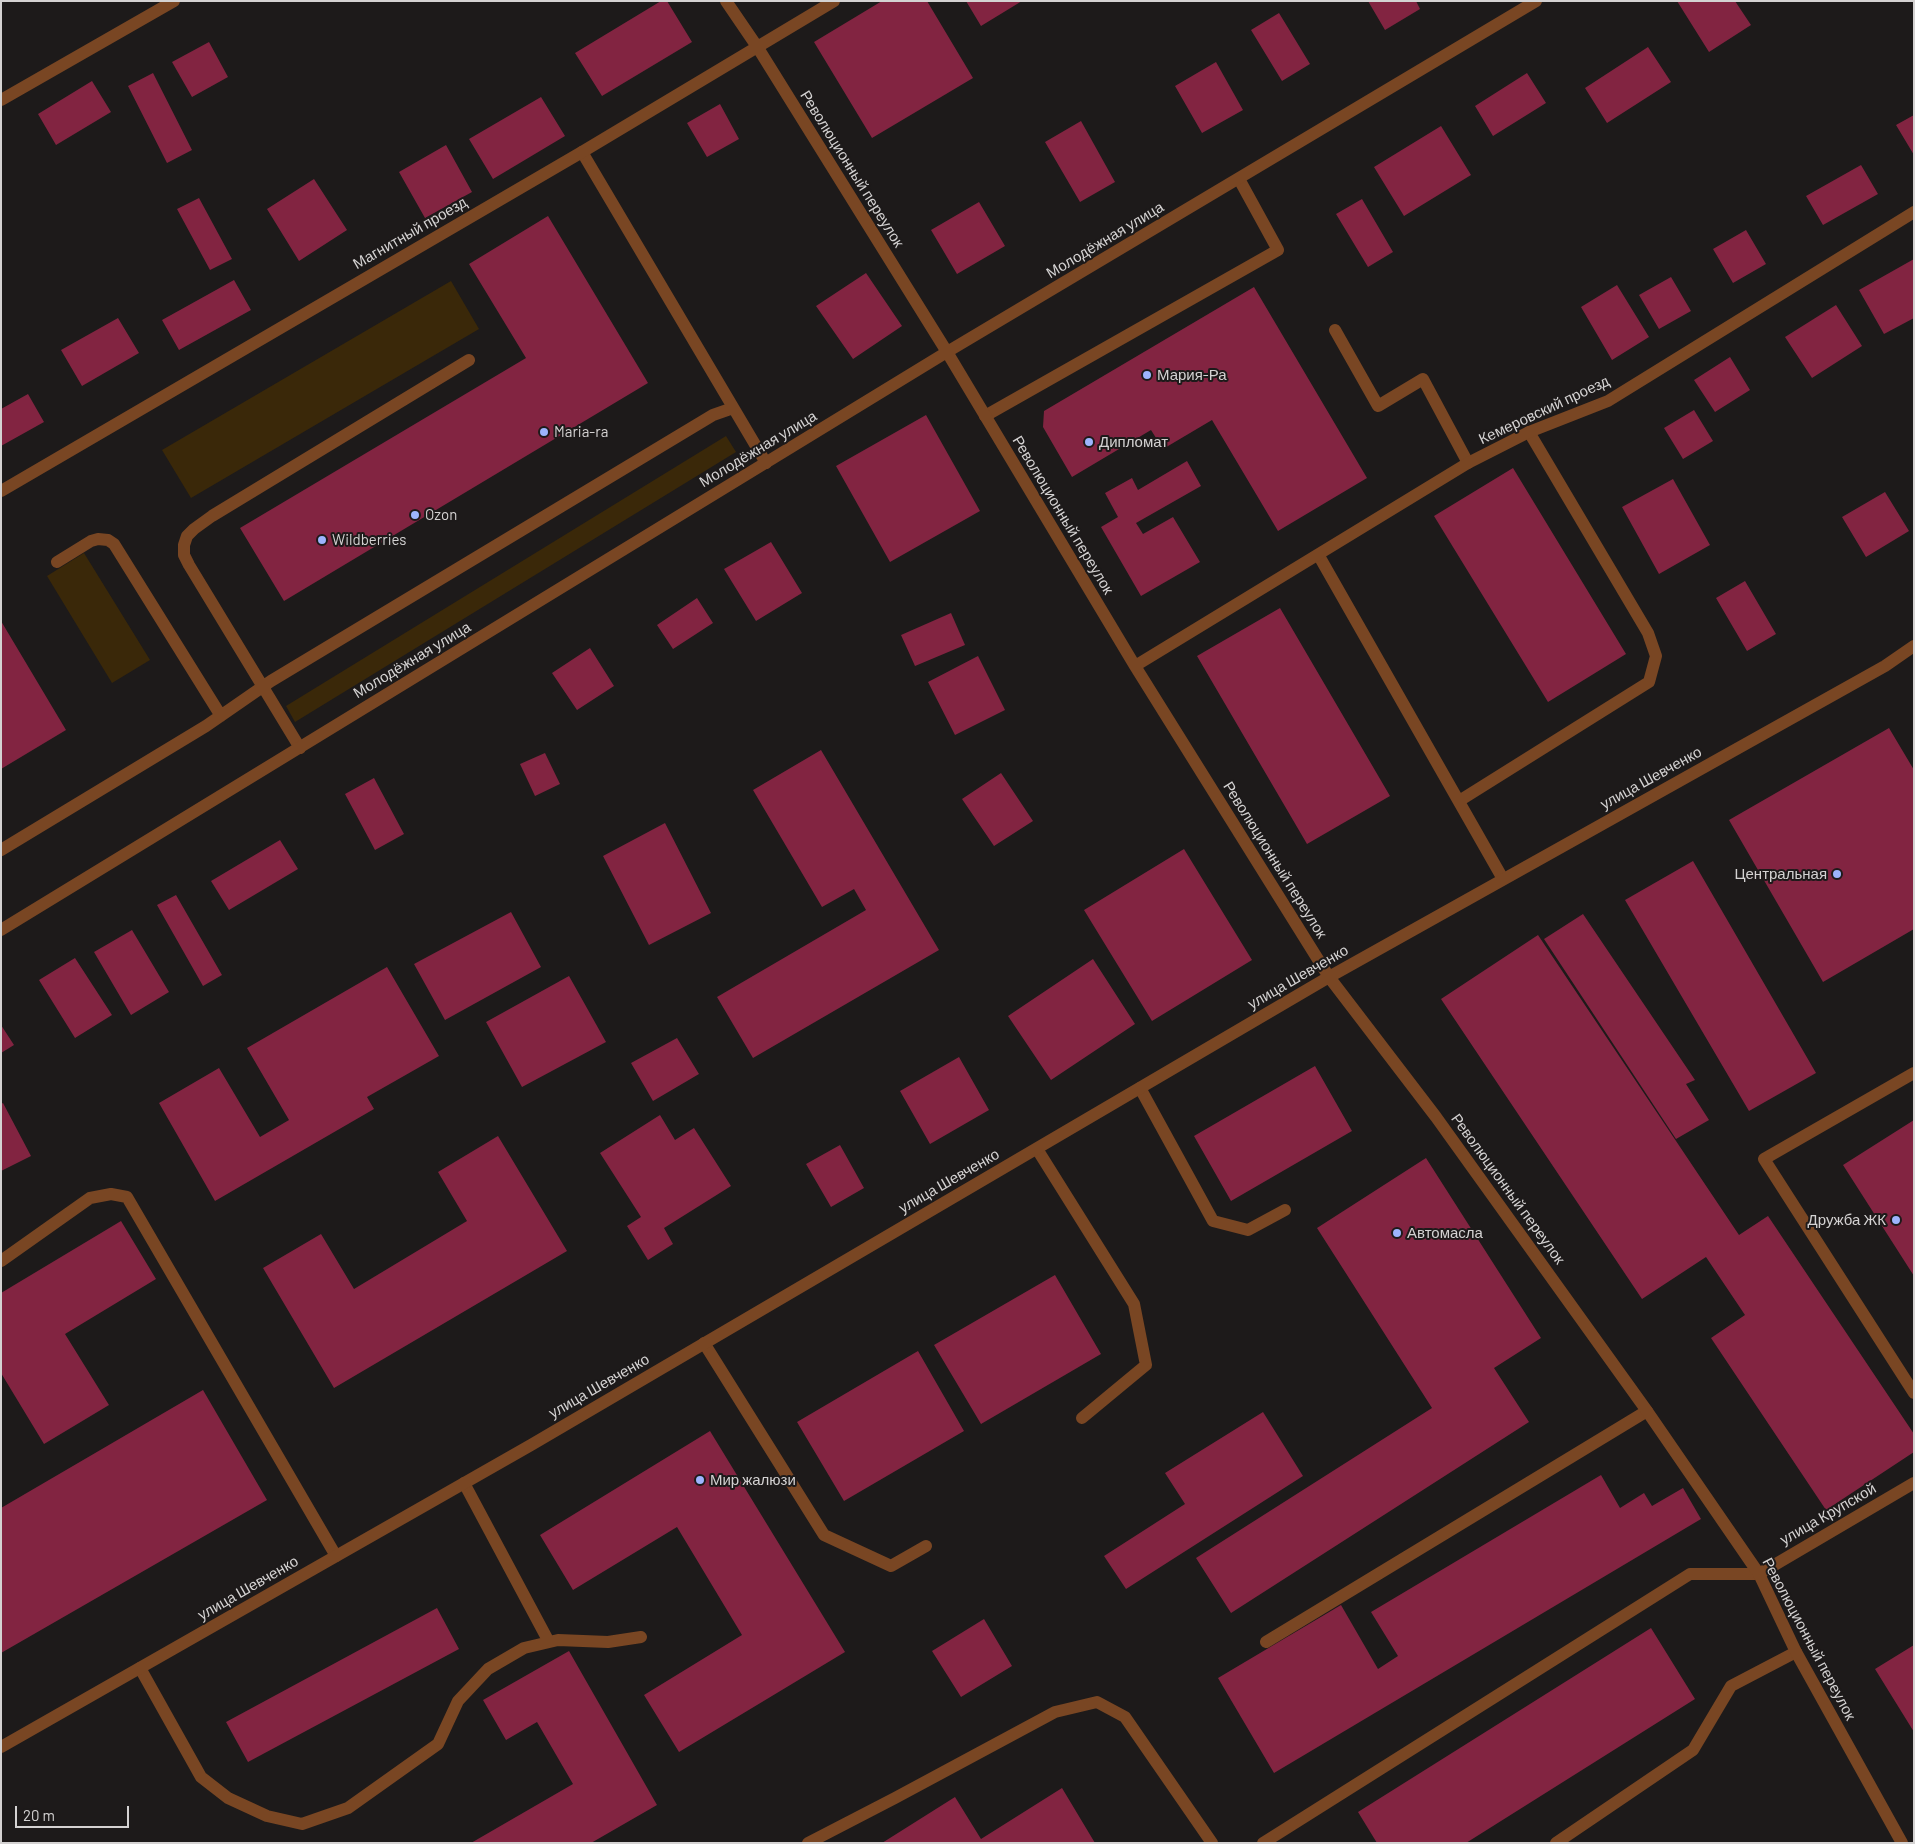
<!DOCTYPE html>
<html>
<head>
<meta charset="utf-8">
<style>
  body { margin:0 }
  #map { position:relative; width:1915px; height:1844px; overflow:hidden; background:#1d1a1a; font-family:Barlow,sans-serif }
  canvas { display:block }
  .frame { position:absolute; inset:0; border:2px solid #d4d2d2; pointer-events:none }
  .scale { position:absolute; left:15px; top:1806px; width:114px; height:22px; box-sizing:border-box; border:2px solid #d4d2d2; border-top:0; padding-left:6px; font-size:15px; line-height:18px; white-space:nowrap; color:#d4d2d2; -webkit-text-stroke:4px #1d1a1a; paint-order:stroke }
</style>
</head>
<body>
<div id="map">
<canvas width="1915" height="1844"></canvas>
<div class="frame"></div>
<div class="scale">20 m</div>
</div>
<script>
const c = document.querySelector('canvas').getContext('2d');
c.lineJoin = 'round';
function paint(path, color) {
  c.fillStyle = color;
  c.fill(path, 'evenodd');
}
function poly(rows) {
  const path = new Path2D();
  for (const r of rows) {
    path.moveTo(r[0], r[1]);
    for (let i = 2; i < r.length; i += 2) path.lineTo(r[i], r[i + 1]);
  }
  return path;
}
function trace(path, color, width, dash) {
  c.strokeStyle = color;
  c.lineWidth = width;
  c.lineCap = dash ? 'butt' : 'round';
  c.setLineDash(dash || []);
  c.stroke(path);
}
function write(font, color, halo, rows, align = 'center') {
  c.font = font + ' Barlow,sans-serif';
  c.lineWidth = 4;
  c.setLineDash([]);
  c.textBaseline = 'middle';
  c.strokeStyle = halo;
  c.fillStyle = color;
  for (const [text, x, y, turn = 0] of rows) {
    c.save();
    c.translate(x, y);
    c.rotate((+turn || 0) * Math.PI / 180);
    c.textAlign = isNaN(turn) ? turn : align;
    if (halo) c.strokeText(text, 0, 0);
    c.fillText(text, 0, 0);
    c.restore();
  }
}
const green = poly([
  [451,281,479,329,191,498,162,450],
  [726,436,736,452,295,722,286,706],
  [84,553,150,660,112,683,47,576]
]);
const building = poly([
  [661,1,667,1,692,42,602,96,575,53],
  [882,1,927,1,973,78,872,138,814,42],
  [966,1,1022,1,981,26],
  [1368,1,1416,1,1420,9,1385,30],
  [1677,1,1735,1,1751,25,1709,52],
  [1279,13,1310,64,1282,81,1251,30],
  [209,42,228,77,192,97,172,62],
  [1648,47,1671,82,1607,123,1585,88],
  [1216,62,1243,110,1202,133,1175,86],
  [153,73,192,150,167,163,128,86],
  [1527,73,1546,103,1493,136,1475,106],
  [92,81,111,112,56,145,38,114],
  [541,97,565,136,493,179,469,139],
  [720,104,739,139,707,157,687,123],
  [1914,115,1914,155,1896,125],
  [1081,121,1115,182,1080,202,1045,142],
  [1441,126,1471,175,1404,216,1374,167],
  [446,145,472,192,425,218,399,172],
  [1861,165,1878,194,1823,225,1806,196],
  [314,179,347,230,299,261,267,209],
  [199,198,232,259,210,270,177,209],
  [1362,199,1393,252,1368,267,1336,214],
  [979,202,1005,246,957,274,931,230],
  [548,216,648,383,284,601,240,528,526,358,469,264],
  [1746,230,1766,264,1733,283,1713,249],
  [1914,259,1914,318,1884,334,1859,290],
  [866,273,902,326,853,359,816,306],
  [1671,277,1691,311,1659,329,1639,295],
  [234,280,251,310,179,350,162,320],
  [1617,285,1649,337,1612,360,1581,307],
  [1254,287,1367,478,1278,531,1212,420,1163,449,1151,430,1072,477,1043,427,1044,411],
  [1836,305,1862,346,1812,378,1785,337],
  [118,318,139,353,82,386,61,350],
  [1730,357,1750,390,1715,412,1694,380],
  [28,394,44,422,1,446,1,409],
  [1694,410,1713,441,1683,459,1664,428],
  [926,415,980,511,890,562,836,466],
  [1187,461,1201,486,1136,523,1143,534,1173,517,1200,562,1141,596,1101,527,1118,517,1105,493,1132,478,1138,490],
  [1513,468,1626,654,1548,702,1434,516],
  [1673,479,1710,545,1659,574,1622,507],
  [1885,492,1909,531,1866,557,1842,517],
  [771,542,802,593,756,621,724,569],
  [1745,581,1776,634,1747,651,1716,598],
  [697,598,713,623,673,649,657,625],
  [1280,608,1390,796,1307,844,1197,656],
  [951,613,965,645,915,666,901,635],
  [1,621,66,730,1,769],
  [590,648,614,686,577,710,552,673],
  [978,656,1005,710,955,735,928,682],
  [1889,728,1914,770,1914,929,1823,982,1729,820],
  [821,750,939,950,753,1058,717,997,866,910,854,889,822,907,753,790],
  [545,753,560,784,535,796,520,764],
  [1001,773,1033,821,994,846,962,799],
  [374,778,404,834,375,850,345,794],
  [665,823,711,913,649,945,603,856],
  [280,840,298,869,229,910,211,881],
  [1184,849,1252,960,1152,1021,1084,910],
  [1693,861,1816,1073,1749,1111,1625,900],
  [176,895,222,975,203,986,157,905],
  [511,912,541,967,445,1020,414,964],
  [1583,914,1695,1080,1686,1084,1709,1120,1676,1139,1544,939],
  [132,930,169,992,131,1015,94,952],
  [1538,935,1739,1235,1768,1216,1914,1434,1914,1452,1826,1510,1711,1338,1745,1315,1706,1257,1642,1299,1441,999],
  [75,958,112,1015,75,1038,39,980],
  [1093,959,1135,1024,1051,1080,1008,1016],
  [387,967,439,1056,367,1097,374,1109,215,1201,159,1103,219,1068,260,1137,289,1120,247,1048],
  [569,976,606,1042,522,1087,486,1022],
  [1,1025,14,1045,1,1053],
  [677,1038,699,1074,653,1101,631,1063],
  [959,1057,989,1110,930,1144,900,1091],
  [1315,1066,1352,1131,1231,1201,1194,1136],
  [3,1103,31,1156,1,1171,1,1104],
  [660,1115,675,1140,694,1128,731,1186,664,1228,673,1244,648,1260,627,1226,641,1217,600,1153],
  [1914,1120,1914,1276,1843,1165],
  [498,1136,567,1251,334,1388,263,1268,321,1234,354,1289,467,1221,438,1172],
  [840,1145,864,1188,831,1207,806,1164],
  [1426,1158,1541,1338,1494,1368,1529,1422,1231,1613,1196,1558,1432,1408,1317,1228],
  [121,1221,156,1279,65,1334,109,1405,44,1444,1,1373,1,1293],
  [1055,1275,1101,1354,981,1424,934,1345],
  [918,1351,964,1431,844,1501,797,1422],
  [203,1390,267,1500,1,1653,1,1508],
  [1263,1412,1303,1476,1126,1589,1104,1556,1185,1504,1165,1473],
  [710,1431,845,1652,679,1752,644,1695,742,1635,677,1527,573,1590,540,1535],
  [1601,1475,1620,1508,1644,1493,1652,1506,1683,1488,1701,1519,1274,1773,1218,1678,1341,1605,1378,1669,1398,1656,1371,1612],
  [437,1608,459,1649,248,1762,226,1722],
  [984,1619,1012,1666,961,1697,932,1651],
  [1651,1628,1695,1699,1466,1843,1377,1843,1358,1812],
  [1914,1645,1914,1732,1875,1669],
  [569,1651,657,1805,591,1843,471,1843,573,1784,537,1722,506,1740,483,1700],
  [1062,1788,1095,1843,882,1843,955,1797,981,1839]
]);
const service = poly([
  [582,152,766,463],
  [1335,330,1378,406,1423,379,1468,463],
  [985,416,1278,250,1239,179],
  [1319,556,1503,879],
  [57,562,91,541,98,539,108,540,114,544,221,716],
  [300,748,189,565,184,555,184,545,187,536,194,529,212,516,469,360],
  [1459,801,1649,682,1656,656,1648,633,1529,432],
  [1,850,206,726,271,681,713,415,733,408],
  [1914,1073,1764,1159,1914,1393],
  [1140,1088,1213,1221,1248,1230,1285,1210],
  [1037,1149,1134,1304,1146,1365,1082,1418],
  [1,1261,90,1198,111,1194,127,1197,336,1556],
  [704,1343,824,1535,891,1566,926,1546],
  [464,1483,549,1642],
  [1266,1642,1647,1411],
  [140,1668,201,1777,228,1798,267,1816,302,1824,348,1808,438,1744,458,1701,488,1669,524,1648,558,1640,608,1642,641,1637],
  [808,1843,895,1798,1055,1712,1097,1702,1125,1717,1212,1843],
  [1263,1843,1690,1574,1759,1574],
  [1556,1843,1693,1750,1731,1686,1796,1652]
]);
const minor = poly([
  [726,1,758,48,947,352,1135,666,1329,977,1436,1117,1647,1411,1759,1574,1796,1652,1902,1843],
  [1,100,174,1],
  [1,491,582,152,834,1],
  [1135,666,1468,463,1529,432,1608,401,1914,212],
  [1,930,947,352,1536,1],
  [1759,1574,1914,1483],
  [1,1747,531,1445,1329,977,1885,666,1914,646]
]);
const markers = [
  [1147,375,5,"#9db4fd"],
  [544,432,5,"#9db4fd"],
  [1089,442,5,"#9db4fd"],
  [415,515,5,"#9db4fd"],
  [322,540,5,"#9db4fd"],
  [1837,874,5,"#9db4fd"],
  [1896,1220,5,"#9db4fd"],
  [1397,1233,5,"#9db4fd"],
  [700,1480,5,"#9db4fd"]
];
const streetNames = [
  ["Революционный переулок",852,169,58],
  ["Магнитный проезд",410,233,-30],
  ["Молодёжная улица",1105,240,-31],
  ["Кемеровский проезд",1544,410,-25],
  ["Молодёжная улица",758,449,-31],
  ["Революционный переулок",1063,515,59],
  ["Молодёжная улица",412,660,-31],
  ["улица Шевченко",1651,778,-29],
  ["Революционный переулок",1275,860,58],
  ["улица Шевченко",1298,977,-30],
  ["улица Шевченко",949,1181,-30],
  ["Революционный переулок",1508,1189,54],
  ["улица Шевченко",599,1386,-30],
  ["улица Крупской",1828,1514,-30],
  ["улица Шевченко",248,1588,-30],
  ["Революционный переулок",1809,1639,62]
];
const poiNames = [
  ["Мария-Ра",1157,375],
  ["Maria-ra",554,432],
  ["Дипломат",1099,442],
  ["Ozon",425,515],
  ["Wildberries",332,540],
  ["Центральная",1827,874,"right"],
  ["Дружба ЖК",1886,1220,"right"],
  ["Автомасла",1407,1233],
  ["Мир жалюзи",710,1480]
];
paint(green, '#3a2809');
paint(building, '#822441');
trace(service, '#794623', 12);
trace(minor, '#794623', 12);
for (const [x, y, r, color] of markers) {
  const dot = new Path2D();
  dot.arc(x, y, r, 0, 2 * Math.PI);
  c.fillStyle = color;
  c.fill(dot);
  trace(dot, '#1d1a1a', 2);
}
write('15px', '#d4d2d2', '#1d1a1a', streetNames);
write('15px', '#d4d2d2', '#1d1a1a', poiNames, 'left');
</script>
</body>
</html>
